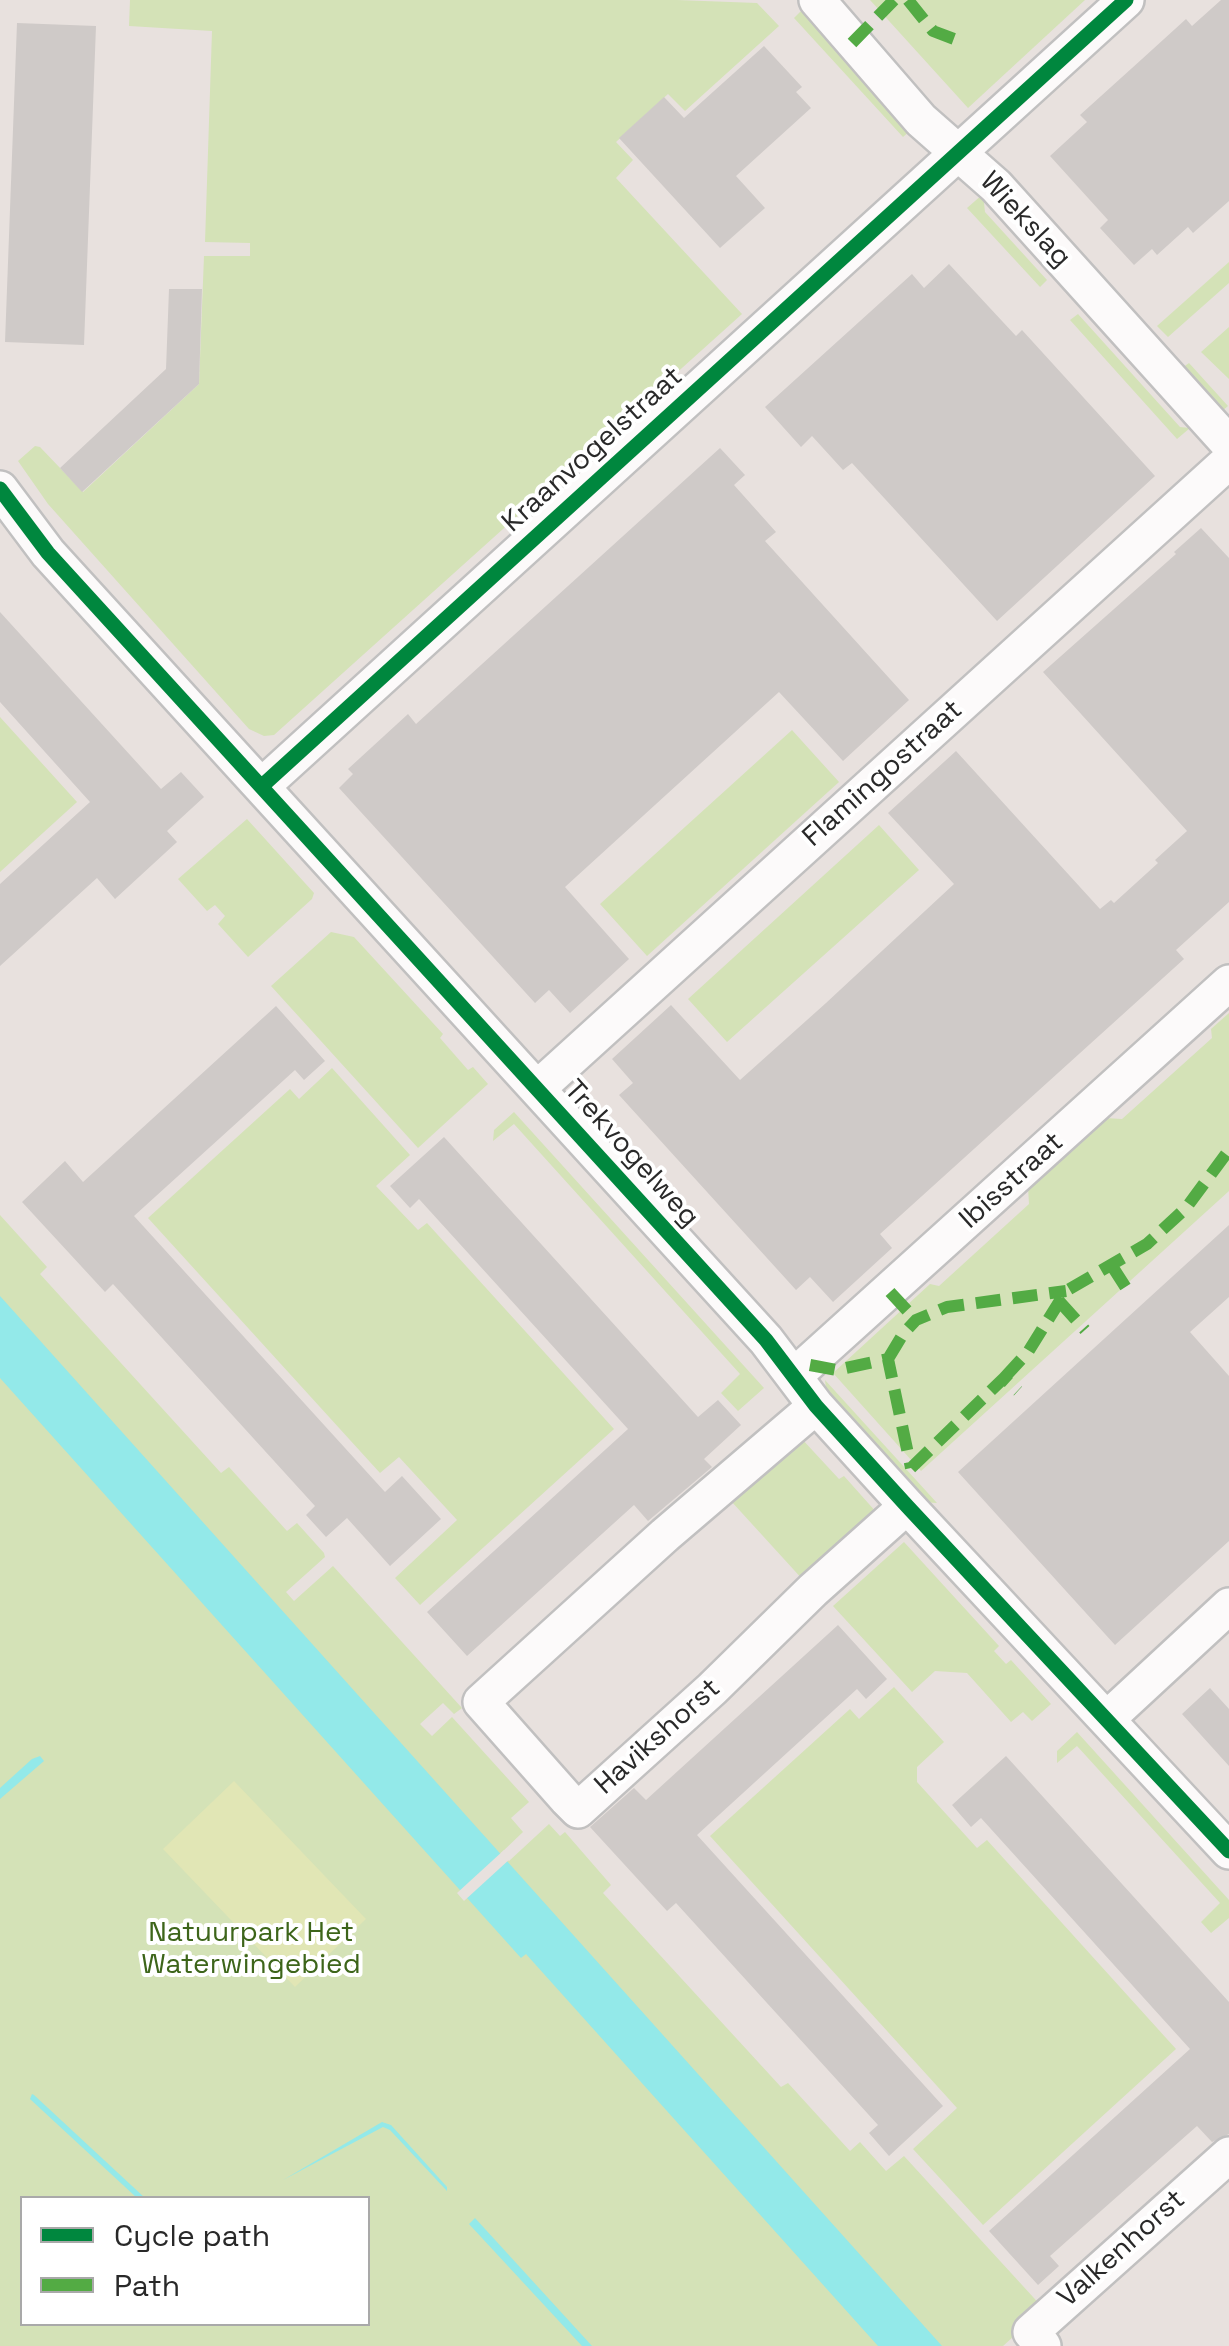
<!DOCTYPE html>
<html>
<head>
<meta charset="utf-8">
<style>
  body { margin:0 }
  #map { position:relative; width:1229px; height:2346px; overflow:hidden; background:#e8e1de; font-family:"Space Grotesk",sans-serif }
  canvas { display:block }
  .legend { position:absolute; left:20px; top:2196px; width:350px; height:130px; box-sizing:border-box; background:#fff; border:2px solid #a9a9a9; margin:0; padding:12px 18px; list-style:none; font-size:30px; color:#292929 }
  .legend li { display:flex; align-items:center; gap:20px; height:50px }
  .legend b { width:50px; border:2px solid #a9a9a9 }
</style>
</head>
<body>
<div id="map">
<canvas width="1229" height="2346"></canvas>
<ul class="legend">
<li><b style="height:12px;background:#00873e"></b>Cycle path</li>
<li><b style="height:12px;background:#53ab44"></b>Path</li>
</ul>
</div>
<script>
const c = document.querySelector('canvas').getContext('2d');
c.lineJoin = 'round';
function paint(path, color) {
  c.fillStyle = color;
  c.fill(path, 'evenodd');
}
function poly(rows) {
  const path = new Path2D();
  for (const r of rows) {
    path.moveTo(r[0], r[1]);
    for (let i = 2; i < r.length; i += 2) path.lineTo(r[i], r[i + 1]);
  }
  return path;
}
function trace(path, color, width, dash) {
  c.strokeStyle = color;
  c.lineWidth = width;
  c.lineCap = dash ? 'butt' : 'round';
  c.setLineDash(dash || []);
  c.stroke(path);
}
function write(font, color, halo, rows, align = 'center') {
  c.font = font + ' "Space Grotesk",sans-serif';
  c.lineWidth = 8;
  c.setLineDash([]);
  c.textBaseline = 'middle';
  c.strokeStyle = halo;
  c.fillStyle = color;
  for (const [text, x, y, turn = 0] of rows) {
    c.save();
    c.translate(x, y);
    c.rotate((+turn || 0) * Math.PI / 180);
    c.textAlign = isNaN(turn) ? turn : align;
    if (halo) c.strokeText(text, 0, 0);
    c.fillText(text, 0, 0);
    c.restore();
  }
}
const green = poly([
  [130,0,677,0,757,3,779,26,685,111,668,94,616,142,633,160,616,178,742,314,274,735,264,736,249,729,48,504,18,461,35,446,40,447,83,492,199,384,204,256,250,256,250,243,205,242,212,31,129,26],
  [870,0,1085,0,968,108],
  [802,10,911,130,903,137,794,18],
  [983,194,985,212,1047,280,1040,287,967,208],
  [1229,262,1229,283,1168,337,1157,326],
  [1078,314,1180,427,1190,428,1177,439,1070,320],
  [1229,327,1229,379,1201,352],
  [1189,363,1228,406,1221,412,1182,368],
  [0,717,77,802,0,872],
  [792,730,839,782,647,956,600,904],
  [247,819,314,893,312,899,248,957,218,924,225,916,215,905,207,911,178,879],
  [879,825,919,870,727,1042,688,999],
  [331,932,354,937,443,1034,440,1038,468,1070,473,1067,488,1084,418,1148,271,986],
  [1229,1013,1229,1191,921,1471,833,1373,930,1284,939,1286,1029,1204,1028,1187,1105,1118,1122,1119,1212,1038,1211,1029],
  [332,1068,410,1155,376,1186,418,1230,427,1223,614,1429,420,1605,395,1578,457,1520,399,1457,380,1473,148,1218,290,1089,299,1099],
  [514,1112,764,1388,738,1411,721,1393,740,1374,514,1124,493,1141,494,1130],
  [0,1215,47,1267,40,1274,221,1473,229,1467,287,1531,297,1523,324,1553,325,1557,286,1592,294,1601,333,1566,462,1708,454,1714,443,1703,420,1724,432,1736,452,1717,529,1802,511,1818,523,1832,501,1853,509,1861,549,1824,560,1836,565,1832,611,1885,603,1893,781,2087,788,2083,850,2151,860,2142,886,2171,904,2156,1044,2309,1003,2346,0,2346],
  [22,2198,368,2198,368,2324,22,2324],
  [825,1380,937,1503,921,1502,827,1397],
  [801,1438,839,1479,844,1476,877,1513,804,1581,731,1501],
  [904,1542,999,1646,994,1651,1006,1664,1011,1660,1051,1704,1032,1721,1023,1712,1011,1722,967,1673,935,1671,912,1692,833,1606],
  [894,1687,944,1742,917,1767,917,1782,977,1848,987,1840,1176,2049,983,2225,913,2149,957,2108,710,1836,850,1709,859,1719],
  [1077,1732,1229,1900,1229,1918,1211,1933,1201,1922,1220,1903,1077,1746,1057,1763,1057,1751]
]);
const pitch = poly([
  [234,1781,366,1919,295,1987,163,1849]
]);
const water = poly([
  [0,1296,942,2346,878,2346,526,1954,521,1958,0,1378],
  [40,1756,44,1761,0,1799,0,1788,32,1759],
  [32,2094,34,2095,145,2198,137,2198,30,2099],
  [382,2122,391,2125,447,2187,447,2191,390,2130,383,2127,283,2180],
  [475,2218,592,2346,582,2346,469,2224]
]);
const pier = poly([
  [504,1850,511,1858,464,1901,457,1893]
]);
const building = poly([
  [1221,0,1229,0,1229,201,1193,233,1188,227,1157,255,1152,249,1134,265,1100,228,1108,220,1050,156,1087,122,1080,115,1142,59,1186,19,1192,26],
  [17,23,96,26,84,345,5,342],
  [764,46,802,87,796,92,811,108,736,176,765,208,720,248,619,138,664,97,684,118],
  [949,264,1016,336,1022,330,1155,476,997,621,852,463,843,470,812,436,801,447,765,407,912,274,924,288],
  [169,289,202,289,199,384,82,492,60,468,166,369],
  [720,448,745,475,734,485,776,532,765,541,909,700,843,761,779,692,565,887,629,959,570,1013,549,990,535,1003,339,788,353,774,348,769,408,714,416,724],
  [1201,528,1229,558,1229,902,1176,950,1184,959,880,1234,892,1248,833,1302,810,1277,796,1290,619,1095,633,1083,612,1059,671,1005,740,1080,826,1003,954,884,888,813,956,751,1100,909,1111,900,1114,903,1158,863,1155,860,1187,831,1043,672,1176,554,1174,552],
  [0,612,161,789,181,772,204,797,167,831,177,842,115,899,97,878,0,966,0,884,90,802,0,702],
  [276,1006,325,1061,304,1080,295,1070,134,1216,385,1492,402,1476,441,1519,390,1566,347,1518,326,1537,306,1515,315,1506,113,1284,105,1292,22,1202,65,1161,83,1182],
  [444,1137,698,1417,718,1400,741,1425,704,1459,712,1467,648,1521,634,1505,467,1656,427,1612,628,1429,419,1199,410,1208,390,1186],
  [1229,1225,1229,1297,1190,1332,1229,1376,1229,1541,1115,1645,958,1472],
  [838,1625,887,1679,866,1699,857,1689,697,1835,943,2106,889,2156,869,2133,878,2125,676,1903,667,1911,590,1827,634,1788,646,1800],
  [1210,1688,1229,1709,1229,1766,1182,1714],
  [1006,1756,1229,2002,1229,2134,1212,2142,1197,2126,1050,2256,1059,2266,1038,2285,989,2231,1190,2049,981,1818,971,1827,952,1805]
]);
const street = poly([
  [817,0,921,120,996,186,1229,444],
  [0,489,48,553,766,1340,816,1406,907,1506,1229,1851],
  [262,786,1126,0],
  [538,1088,1229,461],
  [794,1376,1229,983],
  [816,1406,665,1535,481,1702,567,1799,578,1810,712,1689,813,1590,907,1506],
  [1108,1718,1229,1606],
  [1043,2346,1031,2332,1229,2155]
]);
const quiet = poly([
  [908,0,933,31,957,40],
  [852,43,894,0],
  [1112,1266,1128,1291],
  [890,1292,916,1320],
  [1059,1301,1085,1330],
  [888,1359,903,1334,916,1320,947,1307,1066,1291],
  [810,1365,837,1370,888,1359,911,1468],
  [1004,1378,1028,1352,1066,1291,1147,1244,1186,1208,1229,1150],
  [911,1468,1004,1378,1018,1391]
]);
const cycleway = poly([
  [0,489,48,553,766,1340,816,1406,907,1506,1229,1851],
  [262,786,1126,0]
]);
const streetNames = [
  ["Wiekslag",1025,220,47],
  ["Kraanvogelstraat",593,450,-42],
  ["Flamingostraat",883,774,-42],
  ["Trekvogelweg",631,1154,48],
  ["Ibisstraat",1012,1181,-42],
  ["Havikshorst",658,1737,-42],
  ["Valkenhorst",1122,2249,-42]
];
const parkNames = [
  ["Natuurpark Het",251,1933],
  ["Waterwingebied",251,1965]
];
paint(green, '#d4e2b7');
paint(pitch, '#e1e6b5');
paint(water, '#93e9e9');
paint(pier, '#e8e1de');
paint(building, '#cfcac8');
trace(street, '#c1c0c0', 40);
trace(street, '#fcfafa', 35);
trace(quiet, '#53ab44', 12, [25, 12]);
trace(cycleway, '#00873e', 15);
write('28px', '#292929', '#fff', streetNames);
write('28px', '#3d651a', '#fff', parkNames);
</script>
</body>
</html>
